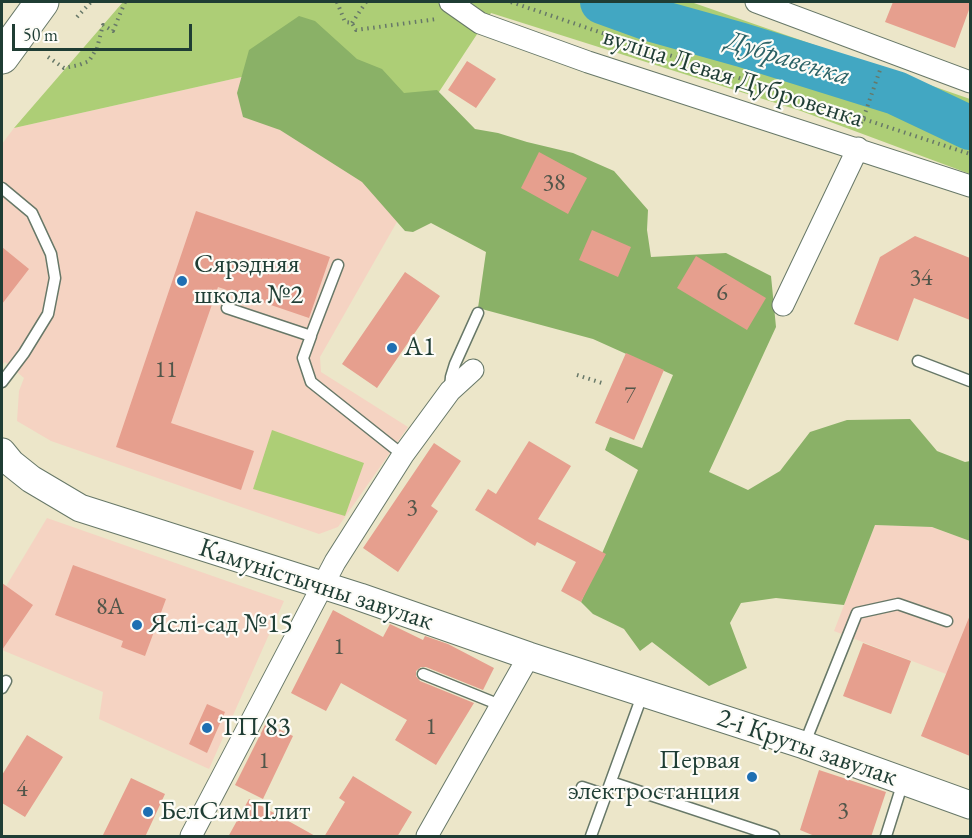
<!DOCTYPE html>
<html>
<head>
<meta charset="utf-8">
<style>
  body { margin:0 }
  #map { position:relative; width:972px; height:838px; overflow:hidden; background:#ece6c9; font-family:"EB Garamond",serif }
  canvas { display:block }
  .frame { position:absolute; inset:0; border:3px solid #1f3d34; pointer-events:none }
  .scale { position:absolute; left:12px; top:24px; width:180px; height:27px; box-sizing:border-box; border:3px solid #1f3d34; border-top:0; padding-left:8px; font-size:18px; line-height:21px; white-space:nowrap; color:#1f3d34; -webkit-text-stroke:4px #fdfcf7; paint-order:stroke }
</style>
</head>
<body>
<div id="map">
<canvas width="972" height="838"></canvas>
<div class="frame"></div>
<div class="scale">50 m</div>
</div>
<script>
const c = document.querySelector('canvas').getContext('2d');
c.lineJoin = 'round';
function paint(path, color) {
  c.fillStyle = color;
  c.fill(path, 'evenodd');
}
function poly(rows) {
  const path = new Path2D();
  for (const r of rows) {
    path.moveTo(r[0], r[1]);
    for (let i = 2; i < r.length; i += 2) path.lineTo(r[i], r[i + 1]);
  }
  return path;
}
function trace(path, color, width, dash) {
  c.strokeStyle = color;
  c.lineWidth = width;
  c.lineCap = dash ? 'butt' : 'round';
  c.setLineDash(dash || []);
  c.stroke(path);
}
function write(font, color, halo, rows, align = 'center') {
  c.font = font + ' "EB Garamond",serif';
  c.lineWidth = 4.5;
  c.setLineDash([]);
  c.textBaseline = 'middle';
  c.strokeStyle = halo;
  c.fillStyle = color;
  for (const [text, x, y, turn = 0] of rows) {
    c.save();
    c.translate(x, y);
    c.rotate((+turn || 0) * Math.PI / 180);
    c.textAlign = isNaN(turn) ? turn : align;
    if (halo) c.strokeText(text, 0, 0);
    c.fillText(text, 0, 0);
    c.restore();
  }
}
const built = poly([
  [246,76,406,206,320,357,321,372,408,427,338,527,319,534,51,441,17,421,19,391,24,378,5,362,2,365,2,144,14,128],
  [47,518,284,601,209,769,99,719,103,692,2,650,2,593],
  [875,525,932,527,970,541,970,756,921,736,946,674,834,631]
]);
const green = poly([
  [123,2,691,2,970,99,970,174,801,111,491,13,379,183,246,76,14,128],
  [272,430,364,463,345,516,253,489]
]);
const forest = poly([
  [299,16,315,21,357,59,382,69,404,93,437,90,475,129,498,133,527,142,573,153,614,171,648,210,647,230,651,257,726,253,771,276,776,327,709,472,748,490,780,471,810,432,847,420,910,419,937,451,965,462,970,461,970,541,932,527,875,525,844,605,776,598,741,603,730,623,747,668,709,686,652,642,640,651,624,629,593,614,581,602,638,470,605,450,610,437,642,448,673,375,593,339,478,308,486,252,431,223,413,232,405,231,362,182,280,130,243,117,237,93,249,50]
]);
const river = poly([
  [602,2,649,19,742,45,896,93,970,128]
]);
const building = poly([
  [893,2,970,2,970,7,955,48,885,22],
  [467,61,496,79,476,108,448,90],
  [539,152,587,178,568,214,521,188],
  [196,211,330,257,309,318,218,287,171,423,254,451,241,490,116,447],
  [592,230,631,247,618,277,579,260],
  [915,236,970,258,970,320,914,298,898,341,854,324,880,257],
  [2,247,29,269,2,304],
  [696,256,766,298,747,330,677,288],
  [405,272,440,296,377,388,342,364],
  [626,353,664,370,634,440,595,423],
  [529,441,571,466,538,519,606,554,581,602,561,591,576,562,537,542,535,546,475,510,488,489,496,494],
  [434,443,461,461,431,506,438,511,398,572,363,548],
  [73,565,166,599,145,656,121,647,123,641,55,615],
  [2,583,33,605,2,650],
  [333,610,383,637,390,624,423,640,425,636,448,644,494,668,483,690,426,667,421,667,416,671,416,676,420,681,474,703,436,765,395,740,407,720,341,683,326,711,291,693],
  [970,615,970,756,921,736],
  [863,643,911,661,891,714,843,696],
  [207,704,225,712,207,753,189,744],
  [266,723,293,736,263,799,235,785],
  [27,735,63,757,25,817,2,803,2,775],
  [819,770,886,792,871,837,817,837,800,830],
  [353,776,412,812,397,837,324,837,345,802,339,798],
  [131,778,165,794,145,837,102,837],
  [249,799,317,837,228,837]
]);
const path = poly([
  [337,2,345,22,352,23,356,30,437,19],
  [511,2,614,37,970,154],
  [77,17,91,2],
  [352,23,366,2],
  [48,57,64,68,79,65,89,61,97,48,103,25,113,31,125,2],
  [858,128,863,119,880,70],
  [577,375,602,383]
]);
const service = poly([
  [2,188,32,213,51,254,55,278,48,314,24,353,2,382],
  [227,308,311,336,303,358,311,382,403,455],
  [311,335,338,265],
  [918,361,970,381],
  [450,388,451,377,455,364,478,313],
  [423,674,500,705],
  [2,688,6,681],
  [804,745,857,613,898,604,947,621],
  [611,782,774,836],
  [582,787,606,795],
  [591,836,643,693],
  [886,836,903,782]
]);
const minor = poly([
  [450,2,480,23,588,62,970,186],
  [756,2,970,82],
  [783,305,858,148],
  [191,836,335,562,403,455,450,391,473,370],
  [427,836,529,656]
]);
const tertiary = poly([
  [2,452,11,463,31,479,80,508,360,597,529,656,804,745,970,805]
]);
const primary = poly([
  [2,57,42,2]
]);
const markers = [
  [182,281,6,"#1f6fb2"],
  [392,348,6,"#1f6fb2"],
  [137,625,6,"#1f6fb2"],
  [207,728,6,"#1f6fb2"],
  [752,777,6,"#1f6fb2"],
  [148,812,6,"#1f6fb2"]
];
const numberNames = [
  ["38",554,183],
  ["34",921,278],
  ["6",722,293],
  ["11",166,370],
  ["7",630,396],
  ["3",412,508],
  ["8А",110,607],
  ["1",339,647],
  ["1",431,727],
  ["1",264,761],
  ["4",22,789],
  ["3",843,811]
];
const streetNames = [
  ["вуліца Левая Дубровенка",733,78,18],
  ["Камуністычны завулак",316,585,18],
  ["2-і Круты завулак",807,748,19]
];
const poiNames = [
  ["Сярэдняя",194,265],
  ["школа №2",194,296],
  ["A1",404,348],
  ["Яслі-сад №15",149,625],
  ["ТП 83",219,728],
  ["Первая",740,761,"right"],
  ["электростанция",740,792,"right"],
  ["БелСимПлит",160,812]
];
const waterNames = [
  ["Дубравенка",788,59,17]
];
paint(built, '#f5d3c2');
paint(green, '#adce76');
paint(forest, '#8ab167');
trace(river, '#42a7c2', 44);
paint(building, '#e69f8e');
trace(service, '#677868', 13);
trace(minor, '#677868', 23);
trace(tertiary, '#677868', 29);
trace(primary, '#677868', 35);
trace(path, '#677868', 4, [1.5, 4.5]);
trace(service, '#fff', 10);
trace(minor, '#fff', 21);
trace(tertiary, '#fff', 27);
trace(primary, '#fff', 33);
for (const [x, y, r, color] of markers) {
  const dot = new Path2D();
  dot.arc(x, y, r, 0, 2 * Math.PI);
  c.fillStyle = color;
  c.fill(dot);
  trace(dot, '#fdfcf7', 2);
}
write('24px', '#51564a', null, numberNames);
write('27px', '#1f3d34', '#fdfcf7', streetNames);
write('27px', '#1f3d34', '#fdfcf7', poiNames, 'left');
write('italic 28px', '#2b6266', '#fdfcf7', waterNames);
</script>
</body>
</html>
